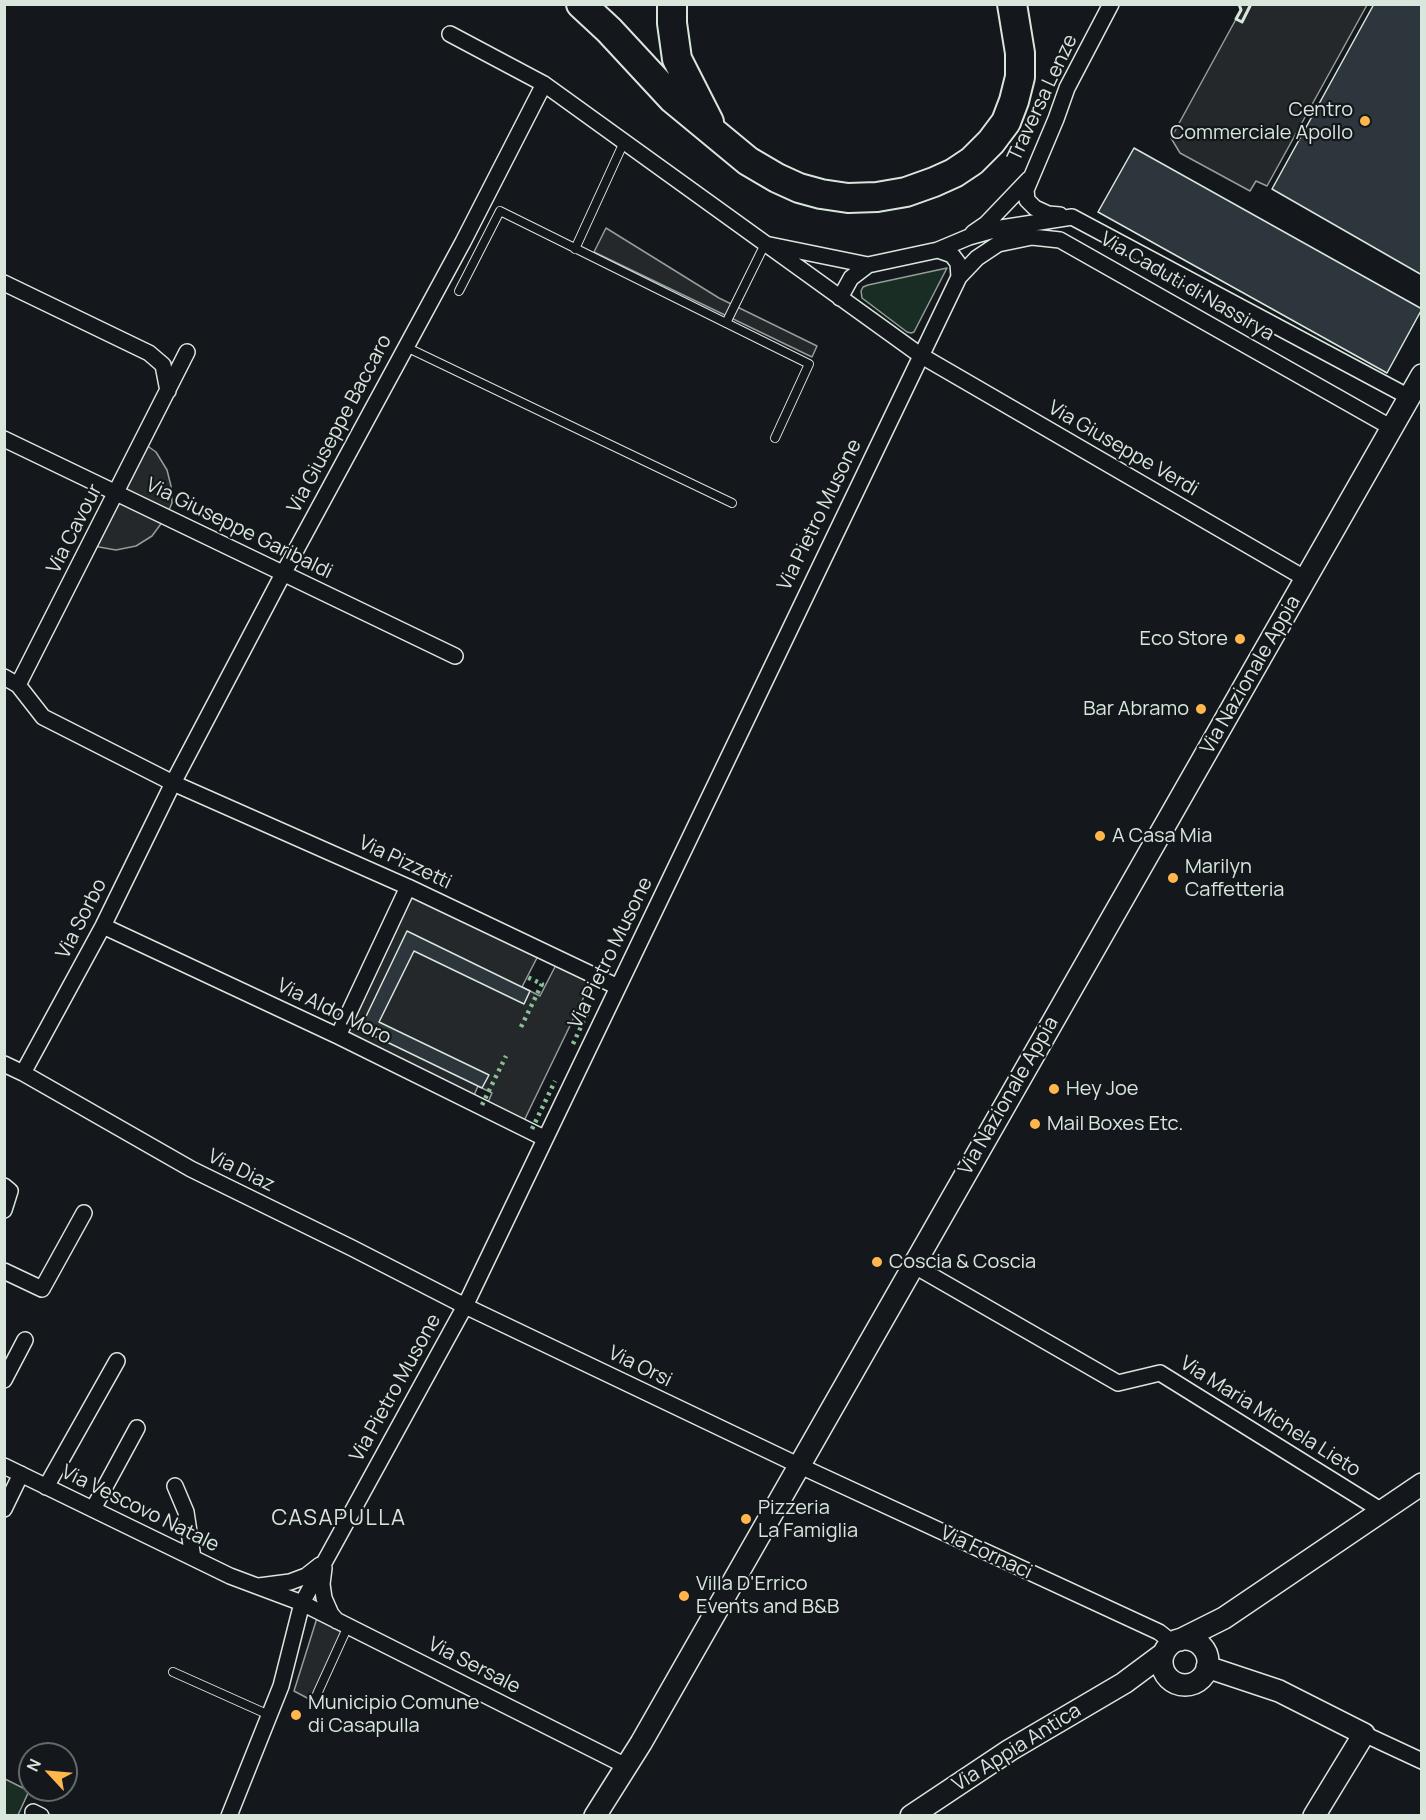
<!DOCTYPE html>
<html>
<head>
<meta charset="utf-8">
<style>
  body { margin:0 }
  #map { position:relative; width:1426px; height:1820px; overflow:hidden; background:#14181c; font-family:Manrope,sans-serif }
  canvas { display:block }
  .frame { position:absolute; inset:0; border:6px solid #d8e6dc; pointer-events:none }
  .north { position:absolute; left:18px; top:1742px; width:60px; height:60px; box-sizing:border-box; background:#14181c; border:2px solid #626a69; border-radius:50%; rotate:296deg; font-size:16px; font-weight:700; line-height:24px; text-align:center; color:#d8e6dc }
  .north::after { content:''; display:block; margin:auto; width:21px; height:27px; background:#ffb74d; clip-path:polygon(50% 0,100% 100%,50% 72%,0 100%) }
</style>
</head>
<body>
<div id="map">
<canvas width="1426" height="1820"></canvas>
<div class="frame"></div>
<div class="north">N</div>
</div>
<script>
const c = document.querySelector('canvas').getContext('2d');
c.lineJoin = 'round';
function paint(path, color) {
  c.fillStyle = color;
  c.fill(path, 'evenodd');
}
function poly(rows) {
  const path = new Path2D();
  for (const r of rows) {
    if (r.length === 3) {
      path.moveTo(r[0] + r[2], r[1]);
      path.arc(r[0], r[1], r[2], 0, 2 * Math.PI);
      continue;
    }
    path.moveTo(r[0], r[1]);
    for (let i = 2; i < r.length; i += 2) path.lineTo(r[i], r[i + 1]);
  }
  return path;
}
function trace(path, color, width, dash) {
  c.strokeStyle = color;
  c.lineWidth = width;
  c.lineCap = dash ? 'butt' : 'round';
  c.setLineDash(dash || []);
  c.stroke(path);
}
function write(font, color, halo, rows, align = 'center') {
  c.font = font + ' Manrope,sans-serif';
  c.lineWidth = 4.5;
  c.setLineDash([]);
  c.textBaseline = 'middle';
  c.strokeStyle = halo;
  c.fillStyle = color;
  for (const [text, x, y, turn = 0] of rows) {
    c.save();
    c.translate(x, y);
    c.rotate((+turn || 0) * Math.PI / 180);
    c.textAlign = isNaN(turn) ? turn : align;
    if (halo) c.strokeText(text, 0, 0);
    c.fillText(text, 0, 0);
    c.restore();
  }
}
const green = poly([
  [947,268,914,332,911,333,907,332,862,298,861,291,863,287,868,285,947,268],
  [5,1779,29,1791,18,1815,5,1815,5,1779]
]);
const parking = poly([
  [1239,5,1367,5,1267,186,1256,181,1250,191,1180,153,1171,138,1241,10,1239,5],
  [606,228,719,298,817,346,812,357,594,252,606,228],
  [142,442,156,452,167,470,171,486,172,503,166,517,152,536,136,546,116,550,99,547,91,543,142,442],
  [408,887,541,950,522,987,540,996,559,959,594,976,521,1127,485,1109,492,1093,478,1086,471,1102,338,1036,408,887],
  [317,1618,343,1630,311,1700,294,1691,317,1618]
]);
const building = poly([
  [1374,4,1422,4,1422,275,1272,189,1374,4],
  [1134,148,1422,309,1387,373,1098,212,1134,148],
  [407,931,530,991,524,1004,414,951,379,1022,489,1075,482,1088,360,1029,407,931]
]);
const lane = poly([
  [575,249,624,142],
  [459,291,500,211,809,364,775,438],
  [726,323,765,244],
  [406,347,732,503],
  [173,1672,269,1715],
  [313,1703,348,1626]
]);
const street = poly([
  [450,34,544,84,920,355,1306,579],
  [1060,215,1048,214,1035,208,1027,200,1026,190,1056,119,1067,88,1111,4],
  [973,233,986,224,1029,179],
  [938,250,969,237,1001,228,1072,217,1409,397],
  [959,277,977,258,998,244,1032,237,1060,240,1392,428],
  [4,283,149,353,163,365,168,391],
  [840,298,851,278,868,265],
  [4,439,455,656],
  [4,677,18,685,43,717,173,783,408,887,618,987],
  [18,685,187,352],
  [103,926,338,1036,544,1138],
  [338,1036,408,887],
  [4,1064,23,1073,191,1169,352,1248,465,1306,798,1465,1159,1632,1173,1643],
  [23,1073,103,926,173,783,283,574,463,242,544,84],
  [4,1186,10,1191,4,1210],
  [913,1265,1118,1383,1160,1373,1382,1511],
  [4,1271,42,1289,84,1213],
  [4,1380,25,1340],
  [4,1466,230,1576,302,1603,626,1766],
  [175,1486,186,1512,193,1558],
  [46,1487,117,1361],
  [4,1509,21,1474],
  [93,1509,137,1428],
  [324,1568,322,1584,324,1598,331,1614,337,1621],
  [259,1586,290,1582,306,1576,320,1565],
  [1364,1734,1422,1761],
  [33,1812,41,1816],
  [229,1816,281,1686,302,1603,465,1306,959,277,958,263,952,255,938,250,868,265,765,244]
]);
const secondary = poly([
  [1185,1662,23],
  [1180,1640,1224,1618,1422,1484],
  [1207,1667,1279,1691,1364,1734,1314,1816],
  [595,1816,641,1743,1422,375],
  [911,1816,1010,1750,1124,1683,1163,1654]
]);
const highway = poly([
  [581,4,609,30,673,99,748,161,777,178,799,188,821,194,848,198,877,197,906,192,934,182,954,173,972,161,991,142,1006,122,1014,101,1020,77,1020,53,1012,4],
  [672,4,672,23,677,59,709,122]
]);
const hedge = poly([
  [521,1027,542,984,527,977],
  [573,1044,590,1007],
  [482,1105,506,1056],
  [532,1129,555,1081]
]);
const wall = poly([
  [1239,4,1241,10,1236,19,1242,22,1251,4]
]);
const markers = [
  [1365,121,6,"#ffb74d"],
  [1240,639,6,"#ffb74d"],
  [1201,709,6,"#ffb74d"],
  [1100,836,6,"#ffb74d"],
  [1173,878,6,"#ffb74d"],
  [1054,1089,6,"#ffb74d"],
  [1035,1124,6,"#ffb74d"],
  [877,1262,6,"#ffb74d"],
  [746,1519,6,"#ffb74d"],
  [684,1596,6,"#ffb74d"],
  [296,1715,6,"#ffb74d"]
];
const streetNames = [
  ["Traversa Lenze",1043,98,-65],
  ["Via Caduti di Nassirya",1187,287,30],
  ["Via Giuseppe Baccaro",340,424,-62],
  ["Via Giuseppe Verdi",1123,449,30],
  ["Via Pietro Musone",820,515,-64],
  ["Via Cavour",75,529,-63],
  ["Via Giuseppe Garibaldi",239,529,26],
  ["Via Nazionale Appia",1251,675,-60],
  ["Via Pizzetti",405,863,25],
  ["Via Sorbo",82,919,-63],
  ["Via Pietro Musone",611,953,-64],
  ["Via Aldo Moro",334,1012,26],
  ["Via Nazionale Appia",1009,1096,-60],
  ["Via Diaz",241,1171,26],
  ["Via Orsi",640,1367,26],
  ["Via Pietro Musone",396,1388,-61],
  ["Via Maria Michela Lieto",1270,1417,32],
  ["Via Vescovo Natale",140,1509,26],
  ["Via Fornaci",986,1553,25],
  ["Via Sersale",474,1666,27],
  ["Via Appia Antica",1017,1748,-32]
];
const poiNames = [
  ["Centro",1353,110,"right"],
  ["Commerciale Apollo",1353,133,"right"],
  ["Eco Store",1228,639,"right"],
  ["Bar Abramo",1189,709,"right"],
  ["A Casa Mia",1112,836],
  ["Marilyn",1185,867],
  ["Caffetteria",1185,890],
  ["Hey Joe",1066,1089],
  ["Mail Boxes Etc.",1047,1124],
  ["Coscia & Coscia",889,1262],
  ["Pizzeria",758,1508],
  ["La Famiglia",758,1531],
  ["Villa D'Errico",696,1584],
  ["Events and B&B",696,1607],
  ["Municipio Comune",308,1703],
  ["di Casapulla",308,1726]
];
const quarterNames = [
  ["CASAPULLA",339,1519]
];
paint(green, '#1a2d24');
trace(green, '#939e99', 1.5);
paint(parking, '#24282b');
trace(parking, '#939e99', 1.5);
paint(building, '#2c363c');
trace(building, '#d8e6dc', 1.5);
trace(lane, '#d8e6dc', 10);
trace(street, '#d8e6dc', 18);
trace(secondary, '#d8e6dc', 24);
trace(highway, '#d8e6dc', 32);
trace(lane, '#14181c', 8);
trace(street, '#14181c', 15);
trace(secondary, '#14181c', 21);
trace(highway, '#14181c', 28);
trace(hedge, '#8ac095', 4.5, [3, 4.5]);
trace(wall, '#d8e6dc', 3);
for (const [x, y, r, color] of markers) {
  const dot = new Path2D();
  dot.arc(x, y, r, 0, 2 * Math.PI);
  c.fillStyle = color;
  c.fill(dot);
  trace(dot, '#14181c', 2);
}
write('20px', '#d8e6dc', '#14181c', streetNames);
write('20px', '#d8e6dc', '#14181c', poiNames, 'left');
c.letterSpacing = '1.5px';
write('22px', '#d8e6dc', '#14181c', quarterNames);
c.letterSpacing = '0px';
</script>
</body>
</html>
